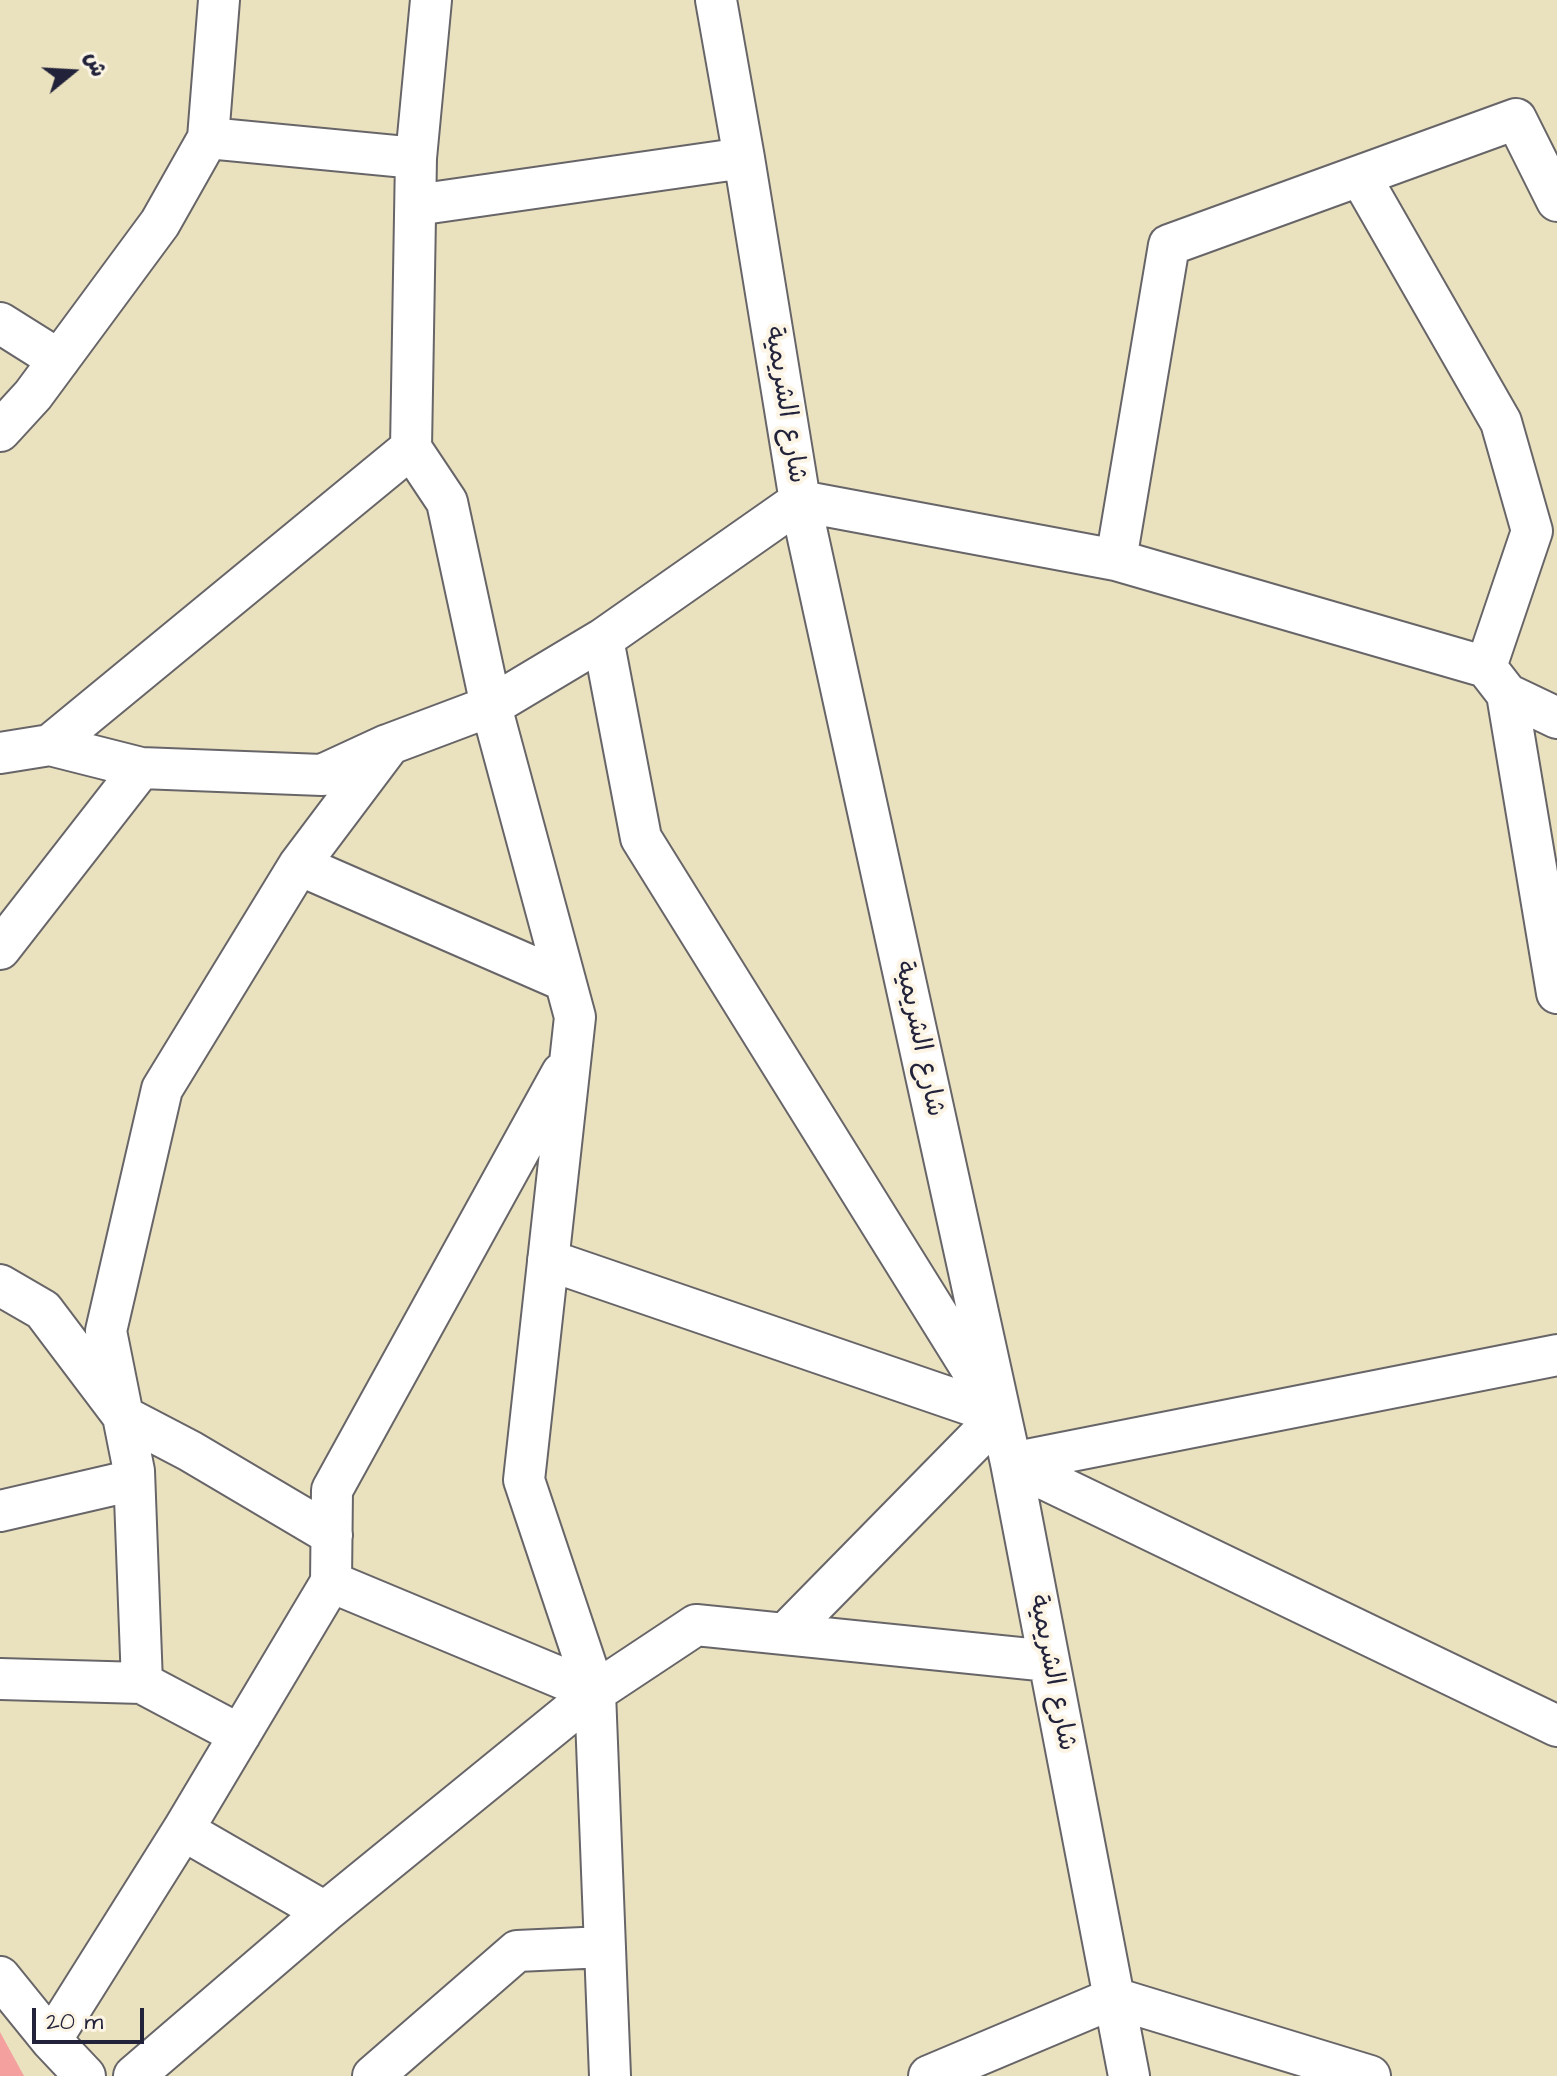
<!DOCTYPE html>
<html>
<head>
<meta charset="utf-8">
<style>
  body { margin:0 }
  #map { position:relative; width:1557px; height:2076px; overflow:hidden; background:#eae2bf; font-family:"Architects Daughter","Playpen Sans Arabic",sans-serif }
  canvas { display:block }
  .north { position:absolute; left:32px; top:32px; width:80px; height:80px; -webkit-text-stroke:6px #fcf5e5; paint-order:stroke; rotate:72deg; font-size:22px; font-weight:700; line-height:32px; text-align:center; color:#22223b }
  .north::after { content:''; display:block; margin:auto; width:28px; height:36px; background:#22223b; clip-path:polygon(50% 0,100% 100%,50% 72%,0 100%) }
  .scale { position:absolute; left:32px; top:2008px; width:112px; height:36px; box-sizing:border-box; border:4px solid #22223b; border-top:0; padding-left:10px; font-size:24px; line-height:28px; white-space:nowrap; color:#22223b; -webkit-text-stroke:6px #fcf5e5; paint-order:stroke }
</style>
</head>
<body>
<div id="map">
<canvas width="1557" height="2076"></canvas>
<div class="north">ش</div>
<div class="scale">20 m</div>
</div>
<script>
const c = document.querySelector('canvas').getContext('2d');
c.lineJoin = 'round';
function paint(path, color) {
  c.fillStyle = color;
  c.fill(path, 'evenodd');
}
function poly(rows) {
  const path = new Path2D();
  for (const r of rows) {
    path.moveTo(r[0], r[1]);
    for (let i = 2; i < r.length; i += 2) path.lineTo(r[i], r[i + 1]);
  }
  return path;
}
function trace(path, color, width, dash) {
  c.strokeStyle = color;
  c.lineWidth = width;
  c.lineCap = dash ? 'butt' : 'round';
  c.setLineDash(dash || []);
  c.stroke(path);
}
function write(font, color, halo, rows, align = 'center') {
  c.font = font + ' "Architects Daughter","Playpen Sans Arabic",sans-serif';
  c.lineWidth = 8;
  c.setLineDash([]);
  c.textBaseline = 'middle';
  c.strokeStyle = halo;
  c.fillStyle = color;
  for (const [text, x, y, turn = 0] of rows) {
    c.save();
    c.translate(x, y);
    c.rotate((+turn || 0) * Math.PI / 180);
    c.textAlign = isNaN(turn) ? turn : align;
    if (halo) c.strokeText(text, 0, 0);
    c.fillText(text, 0, 0);
    c.restore();
  }
}
const building = poly([
  [0,2032,24,2076,0,2076]
]);
const minor = poly([
  [431,0,416,158,411,448,447,502,491,706,575,1017,524,1480,595,1692,610,2076],
  [716,0,744,158,800,501,1011,1463,1129,2076],
  [208,138,416,158],
  [1360,176,1501,422,1532,531,1486,667],
  [416,205,744,158],
  [0,323,59,360],
  [0,431,33,395,160,223,208,138,219,0],
  [1116,560,1169,245,1516,119,1557,201],
  [1507,694,1557,993],
  [50,745,411,448],
  [0,753,50,745,141,768,322,775,387,745],
  [299,865,565,981],
  [0,949,141,768],
  [548,1260,1000,1415],
  [0,1285,43,1310,123,1416,190,1451,332,1535],
  [1011,1463,1557,1726],
  [1011,1463,1557,1355],
  [0,1511,134,1480],
  [331,1582,332,1490,562,1073],
  [785,1634,1000,1415,641,838,603,639,800,501,1116,560,1486,667,1507,694,1557,718],
  [0,1679,142,1683,240,1735],
  [142,1683,134,1471,106,1331,162,1089,299,865,390,744,491,706,603,639],
  [183,1830,325,1912],
  [0,1977,51,2040,85,2076],
  [51,2040,183,1830,331,1582,595,1692],
  [134,2076,325,1912,595,1692,696,1625,1049,1661],
  [373,2076,517,1951,605,1947],
  [929,2076,1114,1998,1370,2076]
]);
const streetNames = [
  ["شارع الشريمية",784,405,81],
  ["شارع الشريمية",918,1039,78],
  ["شارع الشريمية",1051,1673,79]
];
paint(building, '#f3a09f');
trace(minor, '#686569', 44);
trace(minor, '#fff', 40);
write('26px', '#22223b', '#fcf5e5', streetNames);
</script>
</body>
</html>
